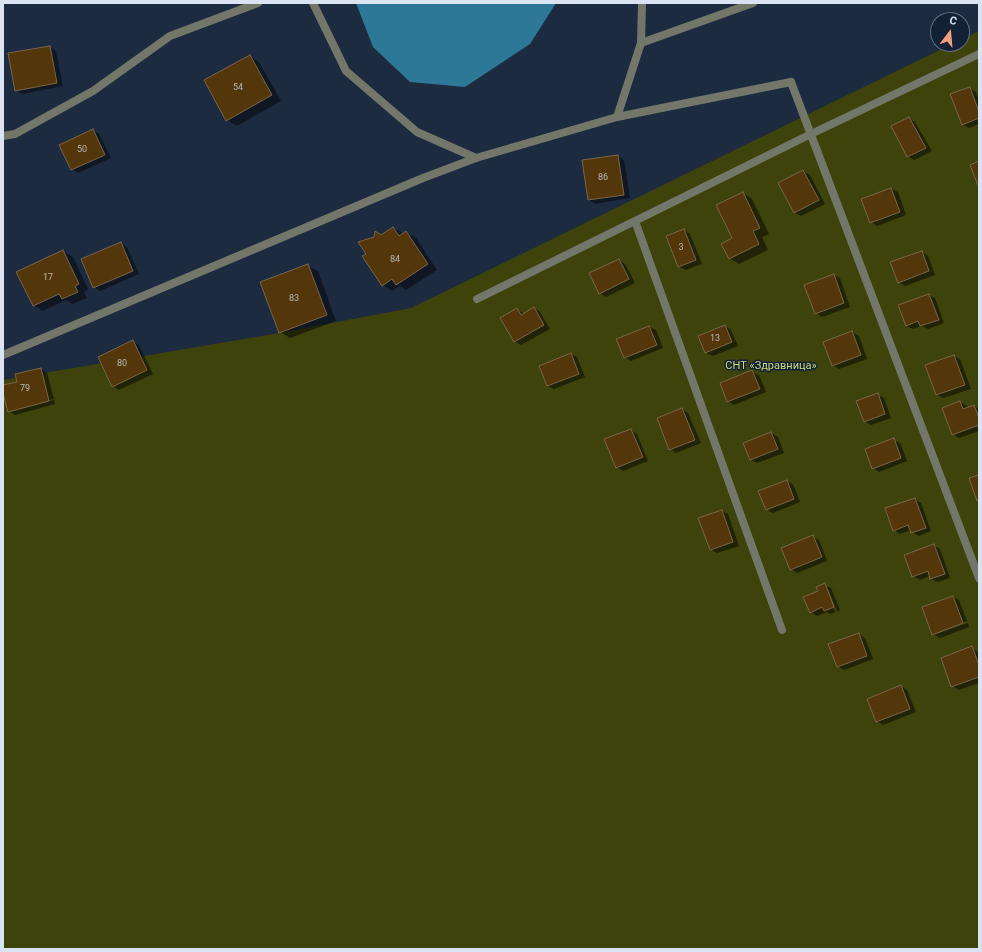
<!DOCTYPE html>
<html>
<head>
<meta charset="utf-8">
<style>
  body { margin:0 }
  #map { position:relative; width:982px; height:952px; overflow:hidden; background:#1d2b41; font-family:Roboto,sans-serif }
  canvas { display:block }
  .frame { position:absolute; inset:0; border:4px solid #d9e3f1; pointer-events:none }
  .north { position:absolute; left:930px; top:12px; width:40px; height:40px; box-sizing:border-box; background:#132136; border:1px solid #626f81; border-radius:50%; rotate:16deg; font-size:11px; font-weight:700; line-height:16px; text-align:center; color:#d9e3f1 }
  .north::after { content:''; display:block; margin:auto; width:14px; height:18px; background:#f2a17e; clip-path:polygon(50% 0,100% 100%,50% 72%,0 100%) }
</style>
</head>
<body>
<div id="map">
<canvas width="982" height="952"></canvas>
<div class="frame"></div>
<div class="north">С</div>
</div>
<script>
const c = document.querySelector('canvas').getContext('2d');
c.lineJoin = 'round';
function paint(path, color) {
  c.fillStyle = color;
  c.fill(path, 'evenodd');
}
function poly(rows) {
  const path = new Path2D();
  for (const r of rows) {
    path.moveTo(r[0], r[1]);
    for (let i = 2; i < r.length; i += 2) path.lineTo(r[i], r[i + 1]);
  }
  return path;
}
function trace(path, color, width, dash) {
  c.strokeStyle = color;
  c.lineWidth = width;
  c.lineCap = dash ? 'butt' : 'round';
  c.setLineDash(dash || []);
  c.stroke(path);
}
function write(font, color, halo, rows, align = 'center') {
  c.font = font + ' Roboto,sans-serif';
  c.lineWidth = 3;
  c.setLineDash([]);
  c.textBaseline = 'middle';
  c.strokeStyle = halo;
  c.fillStyle = color;
  for (const [text, x, y, turn = 0] of rows) {
    c.save();
    c.translate(x, y);
    c.rotate((+turn || 0) * Math.PI / 180);
    c.textAlign = isNaN(turn) ? turn : align;
    if (halo) c.strokeText(text, 0, 0);
    c.fillText(text, 0, 0);
    c.restore();
  }
}
const green = poly([
  [979,31,979,949,3,949,3,380,279,333,411,308,952,44,962,44,962,39]
]);
const water = poly([
  [356,3,556,3,530,44,465,87,410,82,373,47]
]);
const shadow = poly([
  [50,47,56,51,63,86,22,94,16,90],
  [250,56,259,62,281,101,237,126,227,120],
  [970,88,976,92,979,100,979,124,969,128,962,124],
  [909,118,915,122,932,151,914,160,907,156],
  [93,130,99,134,111,158,78,173,72,169],
  [618,156,624,160,630,198,595,204,589,200],
  [803,171,810,175,825,204,801,216,795,213,780,184],
  [891,189,898,192,906,215,877,226,871,222,862,199],
  [743,193,752,199,769,234,762,237,768,250,739,264,729,258],
  [393,228,404,234,406,232,416,238,437,270,406,290,400,286,392,291,383,285,367,254,382,236],
  [684,230,690,234,702,264,686,270,679,267,667,237],
  [121,243,127,247,139,274,100,291,94,287],
  [63,251,73,257,88,289,84,292,87,298,73,304,66,300,43,311,33,305],
  [922,252,928,256,935,275,905,286,898,282],
  [619,260,625,264,635,283,606,297,600,293],
  [308,266,318,271,336,321,290,338,280,332],
  [834,275,840,278,850,307,822,317,816,313],
  [929,295,935,298,944,323,928,329,922,326,913,329,906,326],
  [534,308,540,312,550,329,521,345,514,341,517,309,524,314],
  [725,326,731,330,738,346,713,356,706,353,699,336],
  [649,327,656,330,663,348,631,361,625,357],
  [852,332,859,336,867,359,839,369,833,365],
  [133,342,139,345,153,374,119,390,113,386],
  [571,354,577,357,585,377,554,389,548,386,540,366],
  [954,356,960,359,971,389,943,398,937,395],
  [41,369,47,373,54,399,13,409,13,411,54,400,55,404,15,415,9,411,3,386,18,382],
  [752,372,759,375,766,392,734,405,728,401],
  [877,394,884,398,891,418,871,425,864,421],
  [960,402,967,406,968,408,974,406,979,409,979,431,959,438,953,434],
  [682,409,688,413,701,443,676,453,670,449],
  [631,430,637,434,648,461,623,471,617,467],
  [771,433,778,437,784,453,757,463,751,460,745,444],
  [894,440,900,443,907,461,879,472,873,468],
  [787,481,793,484,800,502,773,513,767,510],
  [914,499,921,503,931,531,919,536,912,532,911,530,900,534,894,530],
  [722,511,728,514,739,546,717,553,710,549],
  [813,537,819,540,827,561,797,573,791,569],
  [934,545,940,549,950,578,938,582,931,579,930,576,920,580,913,576],
  [825,585,831,588,840,610,831,614,827,612,817,616,811,612,819,592],
  [826,589,828,589,837,611,835,612],
  [953,597,959,600,967,621,936,632,936,634,968,623,969,627,940,638,933,634],
  [859,634,865,638,873,659,844,670,837,666],
  [972,648,979,653,979,683,959,690,952,686],
  [901,686,907,690,916,712,883,725,877,721]
]);
const building = poly([
  [50,46,57,83,15,91,8,53,50,46],
  [250,55,272,95,226,121,204,80,250,55],
  [970,87,979,112,979,118,962,125,950,94,970,87],
  [909,117,926,148,907,157,891,126,909,117],
  [93,129,105,155,71,170,59,145,93,129],
  [618,155,624,195,588,200,582,160,618,155],
  [979,161,979,188,970,165,979,161],
  [803,170,819,200,794,213,778,183,803,170],
  [891,188,900,212,870,223,861,199,891,188],
  [743,192,760,228,753,231,759,244,729,259,721,244,732,238,716,205,743,192],
  [393,227,399,236,406,231,428,264,396,285,392,279,382,286,362,256,366,254,358,242,374,237,375,231,381,235,393,227],
  [684,229,696,260,678,267,666,236,684,229],
  [121,242,133,271,93,288,81,259,121,242],
  [63,250,79,284,75,286,78,292,62,299,59,294,33,306,16,272,63,250],
  [922,251,929,271,898,283,890,262,922,251],
  [619,259,629,279,599,294,589,273,619,259],
  [308,264,327,315,279,333,260,282,308,264],
  [834,274,844,303,815,314,804,285,834,274],
  [929,294,939,320,920,326,918,321,906,326,898,305,929,294],
  [534,307,544,325,514,342,500,318,517,308,521,315,534,307],
  [725,325,732,342,705,353,698,336,725,325],
  [649,326,657,345,624,358,616,339,649,326],
  [852,331,861,355,832,366,823,342,852,331],
  [133,340,147,370,112,387,98,357,133,340],
  [571,353,579,374,547,386,539,366,571,353],
  [954,355,965,385,936,395,925,365,954,355],
  [41,368,49,401,8,412,3,393,3,385,17,382,15,374,41,368],
  [752,370,760,389,727,402,720,383,752,370],
  [878,393,885,414,864,422,856,401,878,393],
  [960,401,963,409,974,405,979,418,979,425,952,435,942,408,960,401],
  [682,408,695,440,669,450,657,418,682,408],
  [631,429,643,457,616,468,604,439,631,429],
  [771,432,778,449,750,460,743,443,771,432],
  [894,438,901,458,872,469,865,449,894,438],
  [979,475,979,500,977,501,969,478,979,475],
  [787,480,794,499,766,510,758,491,787,480],
  [915,498,926,528,911,533,908,525,893,531,885,508,915,498],
  [722,510,733,542,710,550,698,518,722,510],
  [813,535,822,557,790,570,781,548,813,535],
  [934,544,945,574,930,579,928,571,912,577,904,555,934,544],
  [825,583,834,607,824,611,822,607,810,613,803,597,818,591,816,587,825,583],
  [953,596,963,623,932,635,922,607,953,596],
  [859,633,867,656,837,667,828,644,859,633],
  [972,646,979,665,979,677,951,687,941,658,972,646],
  [901,685,910,709,876,722,867,699,901,685]
]);
const service = poly([
  [313,3,346,71,417,132,476,158],
  [641,43,753,3],
  [791,82,979,578],
  [617,117,641,43,642,3],
  [3,136,15,134,93,91,170,36,258,3],
  [635,221,782,630],
  [477,299,811,134,979,54]
]);
const minor = poly([
  [3,355,423,178,476,158,617,117,791,82]
]);
const numberNames = [
  ["54",238,88],
  ["50",82,150],
  ["86",603,178],
  ["3",681,248],
  ["84",395,260],
  ["17",48,278],
  ["83",294,299],
  ["13",715,339],
  ["80",122,364],
  ["79",25,389]
];
const parkNames = [
  ["СНТ «Здравница»",771,366]
];
paint(green, '#3d430a');
paint(water, '#2d7797');
paint(shadow, '#0007');
paint(building, '#533609');
trace(building, '#79654c', 1);
trace(service, '#73776a', 8);
trace(minor, '#73776a', 8);
write('9px', '#b8b8b7', null, numberNames);
write('11px', '#cdd97d', '#132136', parkNames);
</script>
</body>
</html>
